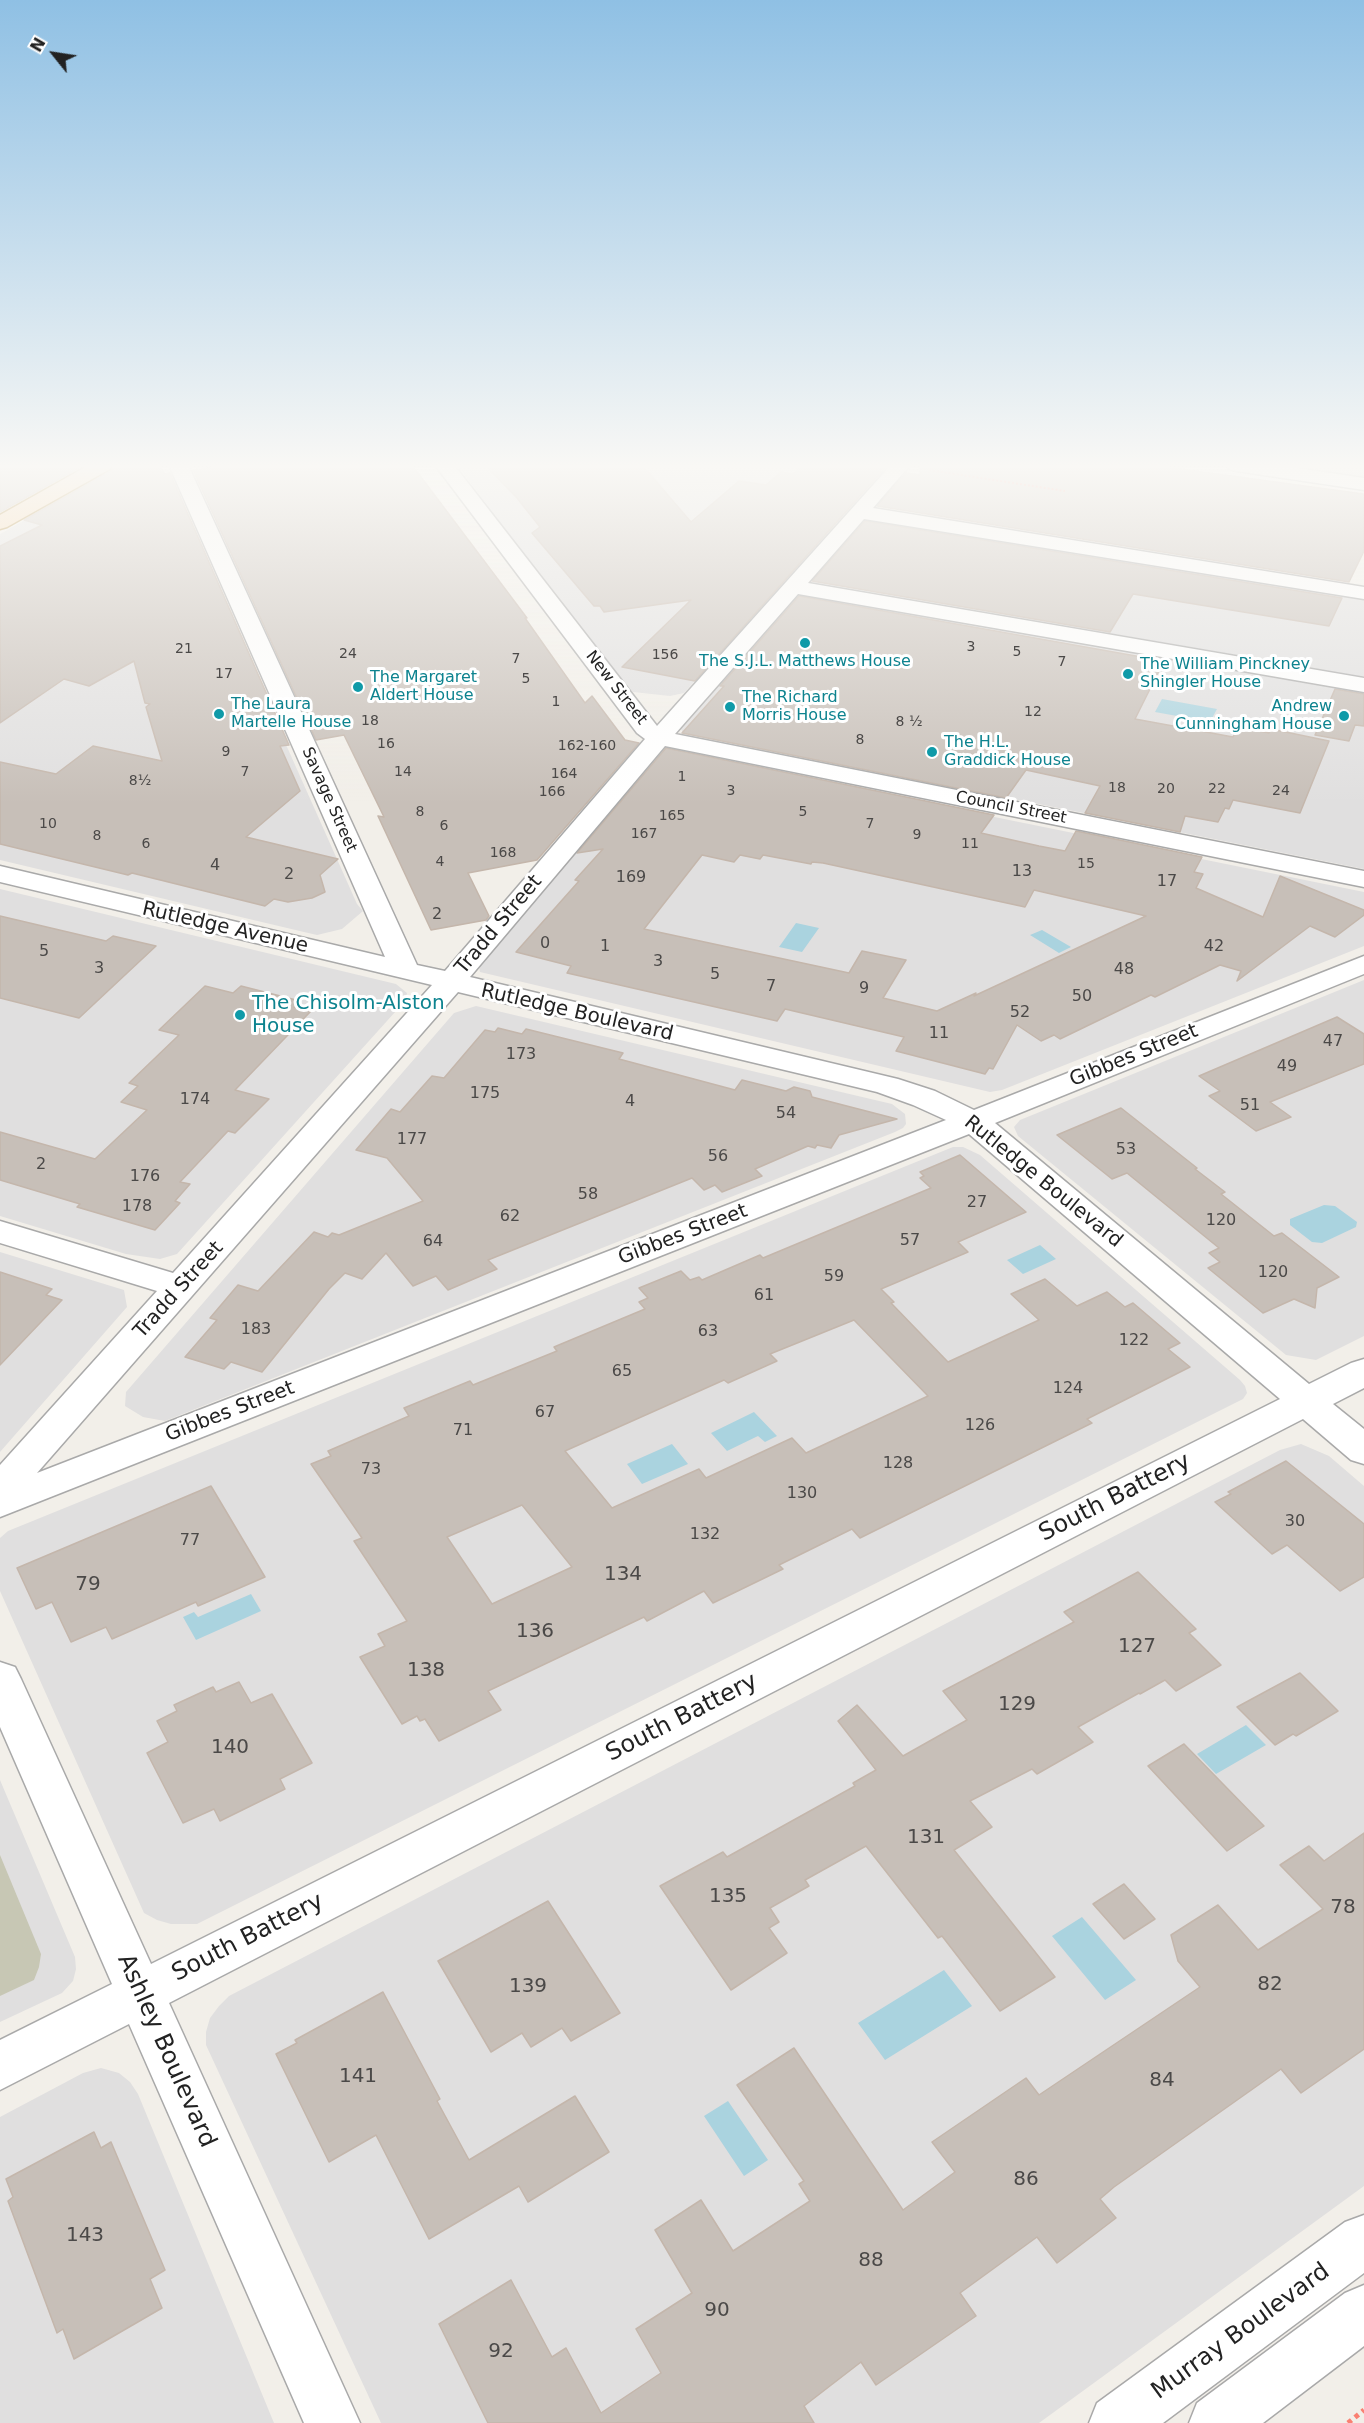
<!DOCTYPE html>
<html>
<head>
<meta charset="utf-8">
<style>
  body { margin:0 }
  #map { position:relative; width:1364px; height:2423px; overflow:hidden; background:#f2efe9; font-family:"DejaVu Sans",sans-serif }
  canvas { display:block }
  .north { position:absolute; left:24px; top:24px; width:60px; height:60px; -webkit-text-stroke:4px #fff; paint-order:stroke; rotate:300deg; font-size:16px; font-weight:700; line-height:24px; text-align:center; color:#222 }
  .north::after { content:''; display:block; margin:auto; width:21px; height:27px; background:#222; clip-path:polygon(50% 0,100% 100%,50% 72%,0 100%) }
</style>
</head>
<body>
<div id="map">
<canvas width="1364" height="2423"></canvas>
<div class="north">N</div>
</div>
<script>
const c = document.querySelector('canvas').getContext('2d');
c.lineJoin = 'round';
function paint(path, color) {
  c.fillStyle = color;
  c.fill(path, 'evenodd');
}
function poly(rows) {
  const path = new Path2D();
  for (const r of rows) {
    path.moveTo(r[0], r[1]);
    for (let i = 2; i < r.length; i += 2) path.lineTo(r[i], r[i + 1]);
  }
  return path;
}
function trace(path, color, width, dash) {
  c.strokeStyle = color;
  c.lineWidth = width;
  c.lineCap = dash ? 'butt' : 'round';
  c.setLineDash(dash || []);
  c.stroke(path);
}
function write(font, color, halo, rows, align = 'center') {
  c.font = font + ' "DejaVu Sans",sans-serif';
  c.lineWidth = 6;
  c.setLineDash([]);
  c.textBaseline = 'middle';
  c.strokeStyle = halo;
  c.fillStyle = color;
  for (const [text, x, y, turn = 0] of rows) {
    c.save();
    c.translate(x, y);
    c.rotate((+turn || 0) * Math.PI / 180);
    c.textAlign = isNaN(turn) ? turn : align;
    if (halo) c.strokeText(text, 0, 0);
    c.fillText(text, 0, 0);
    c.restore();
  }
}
const residential = poly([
  [457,465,890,465,684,693,670,696,633,692,618,680],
  [1270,465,1364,465,1364,479],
  [85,486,136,495,173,491,357,904,363,911,342,929,317,935,304,932,0,860,0,534],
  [866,518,1364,597,1364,677,812,582],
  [805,596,1364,693,1364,869,683,733,681,729,796,597],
  [679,753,1364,892,1364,946,1002,1090,990,1092,480,972,478,964,664,754],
  [0,889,396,984,407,993,405,1001,177,1254,160,1259,126,1254,0,1216],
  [1364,980,1364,1336,1316,1360,1286,1355,1018,1136,1014,1127,1020,1120],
  [476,1006,892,1104,905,1114,906,1124,903,1128,895,1132,165,1421,143,1417,125,1406,126,1392,454,1013],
  [953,1147,963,1147,980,1155,1240,1380,1245,1386,1247,1393,1243,1399,197,1924,171,1924,157,1920,144,1913,0,1591,0,1538,8,1531],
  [0,1252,124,1290,127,1307,0,1452],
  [1301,1444,1329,1456,1364,1486,1364,2186,1039,2423,381,2423,206,2045,206,2032,210,2018,219,2006,229,1996,1280,1450],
  [0,1780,75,1957,76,1969,73,1981,62,1993,0,2022],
  [101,2068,119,2073,130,2082,138,2094,274,2423,0,2423,0,2117,83,2073]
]);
const construction = poly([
  [0,1855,41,1954,39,1967,34,1980,0,1996]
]);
const water = poly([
  [1162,699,1217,709,1210,722,1155,712],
  [796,923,819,928,802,952,779,947],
  [1042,930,1071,947,1059,953,1030,935],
  [1324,1205,1335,1206,1357,1222,1356,1227,1322,1243,1312,1242,1290,1225,1290,1219],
  [1040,1245,1056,1259,1023,1274,1007,1260],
  [754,1412,777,1436,765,1442,758,1436,727,1451,711,1433],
  [672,1444,688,1464,642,1484,627,1464],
  [251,1594,261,1611,196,1640,183,1617,194,1612,198,1617],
  [1246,1725,1266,1745,1216,1774,1197,1754],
  [1082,1917,1136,1980,1105,2000,1052,1936],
  [944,1970,972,2006,885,2060,858,2023],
  [728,2101,768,2160,744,2176,704,2116]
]);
const building = poly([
  [0,465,84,465,0,512,0,465],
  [114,465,160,465,164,474,170,473,289,745,280,746,300,791,246,837,338,859,320,875,325,892,312,898,288,902,274,899,265,906,132,873,128,875,0,844,0,762,56,774,93,746,162,761,146,707,150,704,145,703,134,661,89,686,64,679,0,723,0,546,42,525,24,520,111,471,114,465],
  [235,465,412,465,527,618,525,618,585,703,592,696,625,740,639,743,537,860,468,873,489,916,486,920,431,930,378,816,384,817,344,735,316,740,193,470,235,465],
  [485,465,642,465,691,522,739,481,766,485,781,472,793,474,803,465,858,465,884,469,695,681,622,667,691,600,604,612,600,606,594,606,532,533,540,527,517,498,485,465],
  [921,465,1151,465,1364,494,1364,551,1349,582,877,506,906,473,920,475,921,465],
  [865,521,1342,598,1329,626,1133,594,1110,632,812,581,865,521],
  [799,596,1164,661,1135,719,1233,737,1238,727,1269,733,1271,729,1329,741,1300,813,1233,800,1229,809,1225,808,1218,822,1185,816,1180,832,1085,813,1100,786,1026,770,1006,798,682,733,724,686,720,686,799,596],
  [1335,689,1364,694,1364,726,1355,725,1349,741,1315,735,1335,689],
  [666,748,994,815,981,833,1039,846,1065,851,1076,831,1202,857,1194,872,1203,874,1196,888,1263,917,1280,876,1364,910,1364,915,1335,937,1310,926,1237,981,1241,971,1220,965,1155,997,1151,995,1060,1039,1054,1035,1041,1041,1017,1025,993,1069,989,1068,985,1074,896,1051,904,1037,785,1009,777,1021,567,973,571,966,516,952,579,881,575,880,603,849,577,853,666,748],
  [702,855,734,862,740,855,760,859,763,855,811,864,812,862,823,863,1025,907,1034,890,1146,916,974,996,976,993,937,1011,883,998,906,960,862,951,849,973,644,929,702,855],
  [0,916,106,941,113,936,156,946,79,1018,0,998,0,916],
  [205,986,233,993,241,986,300,1001,294,1007,311,1011,235,1090,269,1099,235,1133,228,1131,180,1182,190,1184,175,1201,180,1203,155,1230,77,1207,80,1204,0,1180,0,1132,95,1159,147,1110,121,1102,138,1086,129,1083,179,1035,159,1030,205,986],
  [1337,1017,1364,1034,1364,1064,1270,1102,1291,1117,1256,1131,1209,1096,1220,1091,1199,1076,1337,1017],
  [498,1028,522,1034,526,1029,623,1053,619,1059,735,1090,742,1080,786,1091,794,1087,810,1091,812,1097,897,1119,839,1135,831,1148,817,1145,815,1148,808,1146,755,1169,762,1176,722,1192,715,1185,704,1190,692,1178,488,1260,497,1269,448,1290,436,1276,413,1286,386,1253,362,1279,345,1273,329,1289,262,1372,231,1362,224,1369,185,1357,217,1320,210,1318,238,1285,258,1291,314,1232,328,1237,332,1233,339,1235,423,1201,387,1158,356,1150,391,1109,400,1112,432,1076,444,1078,485,1030,495,1032,498,1028],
  [1121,1108,1197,1168,1195,1169,1225,1192,1221,1194,1274,1236,1282,1233,1339,1277,1317,1288,1315,1308,1294,1299,1263,1313,1208,1268,1220,1262,1209,1253,1219,1248,1127,1173,1112,1179,1057,1135,1121,1108],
  [960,1155,1026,1212,958,1242,968,1252,881,1289,894,1302,891,1303,948,1362,1039,1320,1011,1294,1045,1279,1077,1306,1107,1292,1125,1307,1133,1303,1180,1343,1168,1349,1190,1367,1087,1419,1092,1423,860,1538,852,1529,779,1565,783,1569,713,1603,704,1591,647,1621,644,1617,488,1691,501,1710,439,1741,425,1719,420,1721,417,1716,402,1724,360,1657,385,1646,378,1634,407,1621,354,1541,362,1538,311,1464,331,1456,328,1451,409,1416,404,1408,470,1381,473,1385,557,1351,554,1347,645,1309,639,1302,648,1298,639,1288,681,1271,690,1280,699,1277,702,1280,760,1255,763,1258,931,1188,920,1178,924,1176,920,1172,960,1155],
  [854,1320,928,1396,806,1453,792,1438,706,1478,699,1469,612,1508,565,1451,724,1380,728,1383,777,1361,770,1354,854,1320],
  [522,1505,572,1567,492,1604,447,1537,522,1505],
  [0,1272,52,1289,46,1295,62,1300,0,1365,0,1272],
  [1286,1461,1364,1524,1364,1577,1340,1591,1287,1545,1272,1554,1215,1502,1231,1494,1228,1492,1286,1461],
  [211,1486,265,1577,198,1606,196,1602,112,1639,106,1627,71,1642,52,1602,36,1609,17,1568,211,1486],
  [1138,1572,1196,1629,1189,1633,1221,1665,1176,1691,1165,1680,1140,1694,1139,1693,1078,1727,1093,1742,1037,1774,1032,1769,970,1801,992,1827,954,1850,1055,1977,1000,2011,942,1936,938,1938,866,1846,805,1880,809,1886,770,1908,779,1922,769,1928,787,1953,731,1990,660,1886,723,1852,727,1857,855,1786,853,1783,876,1770,838,1721,857,1705,903,1756,967,1720,943,1691,1074,1622,1064,1612,1138,1572],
  [1300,1673,1338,1711,1296,1736,1293,1734,1275,1745,1237,1707,1300,1673],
  [239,1682,251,1703,272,1694,312,1763,280,1779,285,1789,220,1821,214,1809,183,1823,147,1753,168,1742,157,1721,177,1711,174,1705,213,1687,216,1692,239,1682],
  [1184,1744,1264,1826,1227,1851,1148,1766,1184,1744],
  [1364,1833,1364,2049,1301,2093,1281,2069,1114,2187,1100,2199,1116,2218,1057,2263,1037,2237,960,2293,976,2316,876,2385,861,2362,804,2406,814,2423,488,2423,439,2324,511,2280,552,2357,566,2348,601,2413,661,2373,636,2329,692,2293,655,2230,701,2200,733,2251,810,2201,799,2184,804,2181,737,2085,794,2048,903,2210,955,2172,932,2142,1026,2078,1039,2095,1200,1987,1178,1961,1171,1935,1218,1905,1258,1950,1323,1909,1280,1865,1309,1846,1324,1861,1364,1833],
  [1124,1884,1155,1919,1124,1939,1093,1904,1124,1884],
  [548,1901,620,2013,571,2041,562,2028,531,2047,522,2033,491,2052,438,1961,548,1901],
  [383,1992,440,2099,437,2101,469,2160,575,2096,609,2152,528,2202,519,2186,429,2239,376,2135,329,2162,276,2054,297,2043,295,2040,383,1992],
  [94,2132,101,2148,111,2142,165,2270,150,2279,162,2308,74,2359,63,2329,57,2333,8,2201,13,2197,6,2179,94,2132]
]);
const pathFar1 = poly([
  [929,470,1065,491]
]);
const path = poly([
  [1348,2423,1364,2410]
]);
const minor = poly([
  [169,465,188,465,417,965,445,971,645,739,637,733,435,465,454,465,657,726,891,465,910,465,873,508,1364,587,1364,599,864,519,808,583,1364,678,1364,692,798,594,675,734,1364,871,1364,887,665,746,470,977,898,1079,935,1091,974,1110,1364,956,1364,974,995,1123,1309,1384,1351,1363,1364,1359,1364,1388,1333,1404,1364,1429,1364,1464,1351,1460,1303,1419,169,2003,360,2423,304,2423,129,2024,0,2090,0,2040,112,1984,0,1727,0,1662,15,1667,21,1679,151,1964,1280,1399,969,1134,0,1517,0,1465,157,1291,0,1243,0,1221,173,1273,432,985,0,882,0,866,385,957,169,465],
  [458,992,877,1092,913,1105,946,1120,37,1473,458,992],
  [1227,465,1276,465,1364,478,1364,490,1236,471,1229,469,1227,465],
  [1364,2215,1364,2273,1163,2423,1089,2423,1097,2403,1345,2222,1364,2215],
  [1364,2285,1364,2346,1263,2423,1189,2423,1197,2403,1345,2293,1364,2285]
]);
const major = poly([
  [89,465,112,465,110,469,7,527,0,529,0,515,89,465]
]);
const markers = [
  [805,643,6,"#0f9aa8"],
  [1128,674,6,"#0f9aa8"],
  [358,687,6,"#0f9aa8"],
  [730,707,6,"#0f9aa8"],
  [219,714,6,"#0f9aa8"],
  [1344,716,6,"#0f9aa8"],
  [932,752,6,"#0f9aa8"],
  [240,1015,6,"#0f9aa8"]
];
const farNumbernames = [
  ["3",971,647],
  ["21",184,649],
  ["5",1017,652],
  ["24",348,654],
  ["156",665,655],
  ["7",516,659],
  ["7",1062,662],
  ["17",224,674],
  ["5",526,679],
  ["1",556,702],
  ["12",1033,712],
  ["18",370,721],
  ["8 ½",909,722],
  ["8",860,740],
  ["16",386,744],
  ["162-160",587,746],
  ["9",226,752],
  ["7",245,772],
  ["14",403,772],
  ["164",564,774],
  ["1",682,777],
  ["8½",140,781],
  ["18",1117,788],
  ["20",1166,789],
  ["22",1217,789],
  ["3",731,791],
  ["24",1281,791],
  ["166",552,792],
  ["8",420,812],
  ["5",803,812],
  ["165",672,816],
  ["10",48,824],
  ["7",870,824],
  ["6",444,826],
  ["167",644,834],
  ["9",917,835],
  ["8",97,836],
  ["6",146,844],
  ["11",970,844],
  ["168",503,853],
  ["4",440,862],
  ["15",1086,864]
];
const farCulturenames = [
  ["The S.J.L. Matthews House",805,662,"center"],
  ["The William Pinckney",1140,665],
  ["Shingler House",1140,683],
  ["The Margaret",370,678],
  ["Aldert House",370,696],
  ["The Richard",742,698],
  ["Morris House",742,716],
  ["The Laura",231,705],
  ["Martelle House",231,723],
  ["Andrew",1332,707,"right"],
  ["Cunningham House",1332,725,"right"],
  ["The H.L.",944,743],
  ["Graddick House",944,761]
];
const farStreetnames = [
  ["New Street",616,688,52],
  ["Savage Street",329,800,66],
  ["Council Street",1011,808,11]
];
const numberNames = [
  ["4",215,866],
  ["13",1022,872],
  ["2",289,875],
  ["169",631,878],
  ["17",1167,882],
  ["2",437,915],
  ["0",545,944],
  ["1",605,947],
  ["42",1214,947],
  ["5",44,952],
  ["3",658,962],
  ["3",99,969],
  ["48",1124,970],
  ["5",715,975],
  ["7",771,987],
  ["9",864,989],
  ["50",1082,997],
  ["52",1020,1013],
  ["11",939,1034],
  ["47",1333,1042],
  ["173",521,1055],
  ["49",1287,1067],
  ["175",485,1094],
  ["174",195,1100],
  ["4",630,1102],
  ["51",1250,1106],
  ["54",786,1114],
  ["177",412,1140],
  ["53",1126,1150],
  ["56",718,1157],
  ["2",41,1165],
  ["176",145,1177],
  ["58",588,1195],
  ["27",977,1203],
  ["178",137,1207],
  ["62",510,1217],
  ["120",1221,1221],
  ["57",910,1241],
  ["64",433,1242],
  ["120",1273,1273],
  ["59",834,1277],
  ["61",764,1296],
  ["183",256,1330],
  ["63",708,1332],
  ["122",1134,1341],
  ["65",622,1372],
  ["124",1068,1389],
  ["67",545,1413],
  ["126",980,1426],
  ["71",463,1431],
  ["128",898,1464],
  ["73",371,1470],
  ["130",802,1494],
  ["30",1295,1522],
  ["132",705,1535],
  ["77",190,1541]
];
const streetNames = [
  ["Tradd Street",499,925,-50],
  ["Rutledge Avenue",225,928,13],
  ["Rutledge Boulevard",577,1013,13],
  ["Gibbes Street",1134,1056,-22],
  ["Rutledge Boulevard",1043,1182,39],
  ["Gibbes Street",683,1235,-21],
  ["Tradd Street",179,1290,-48],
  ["Gibbes Street",230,1412,-21]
];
const cultureNames = [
  ["The Chisolm-Alston",252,1004],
  ["House",252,1027]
];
const nearNumbernames = [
  ["134",623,1575],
  ["79",88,1585],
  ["136",535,1632],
  ["127",1137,1647],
  ["138",426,1671],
  ["129",1017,1705],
  ["140",230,1748],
  ["131",926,1838],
  ["135",728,1897],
  ["78",1343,1908],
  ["82",1270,1985],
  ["139",528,1987],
  ["141",358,2077],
  ["84",1162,2081],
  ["86",1026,2180],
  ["143",85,2236],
  ["88",871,2261],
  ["90",717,2311],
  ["92",501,2352]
];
const nearStreetnames = [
  ["South Battery",1115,1498,-27],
  ["South Battery",682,1718,-27],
  ["South Battery",248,1938,-27],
  ["Ashley Boulevard",166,2051,66],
  ["Murray Boulevard",1241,2332,-36]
];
paint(residential, '#e0dfdf');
paint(construction, '#c7c7b4');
paint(water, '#aad3df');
paint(building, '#c7bfb8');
trace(building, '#c4b6ab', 1.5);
trace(minor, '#a9a9a9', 3);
trace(major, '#a06b00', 3);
trace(pathFar1, '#fa8072', 2, [2, 2]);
trace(path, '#fa8072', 5, [4.5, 4.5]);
paint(minor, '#fff');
paint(major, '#fcd6a4');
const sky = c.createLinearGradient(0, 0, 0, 804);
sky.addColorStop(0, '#8fc0e4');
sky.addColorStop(0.58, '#f9f8f5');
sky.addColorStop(1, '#f9f8f500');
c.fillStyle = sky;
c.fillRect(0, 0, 1364, 804);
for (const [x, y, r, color] of markers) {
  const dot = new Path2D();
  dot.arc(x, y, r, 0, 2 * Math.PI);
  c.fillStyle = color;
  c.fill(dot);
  trace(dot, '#fff', 2);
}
write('14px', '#4b4948', null, farNumbernames);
write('16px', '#0d838f', '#fff', farCulturenames, 'left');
write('16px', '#222', '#fff', farStreetnames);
write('16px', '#4b4948', null, numberNames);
write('20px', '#222', '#fff', streetNames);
write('20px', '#0d838f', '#fff', cultureNames, 'left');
write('20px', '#4b4948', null, nearNumbernames);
write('24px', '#222', '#fff', nearStreetnames);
</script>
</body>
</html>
